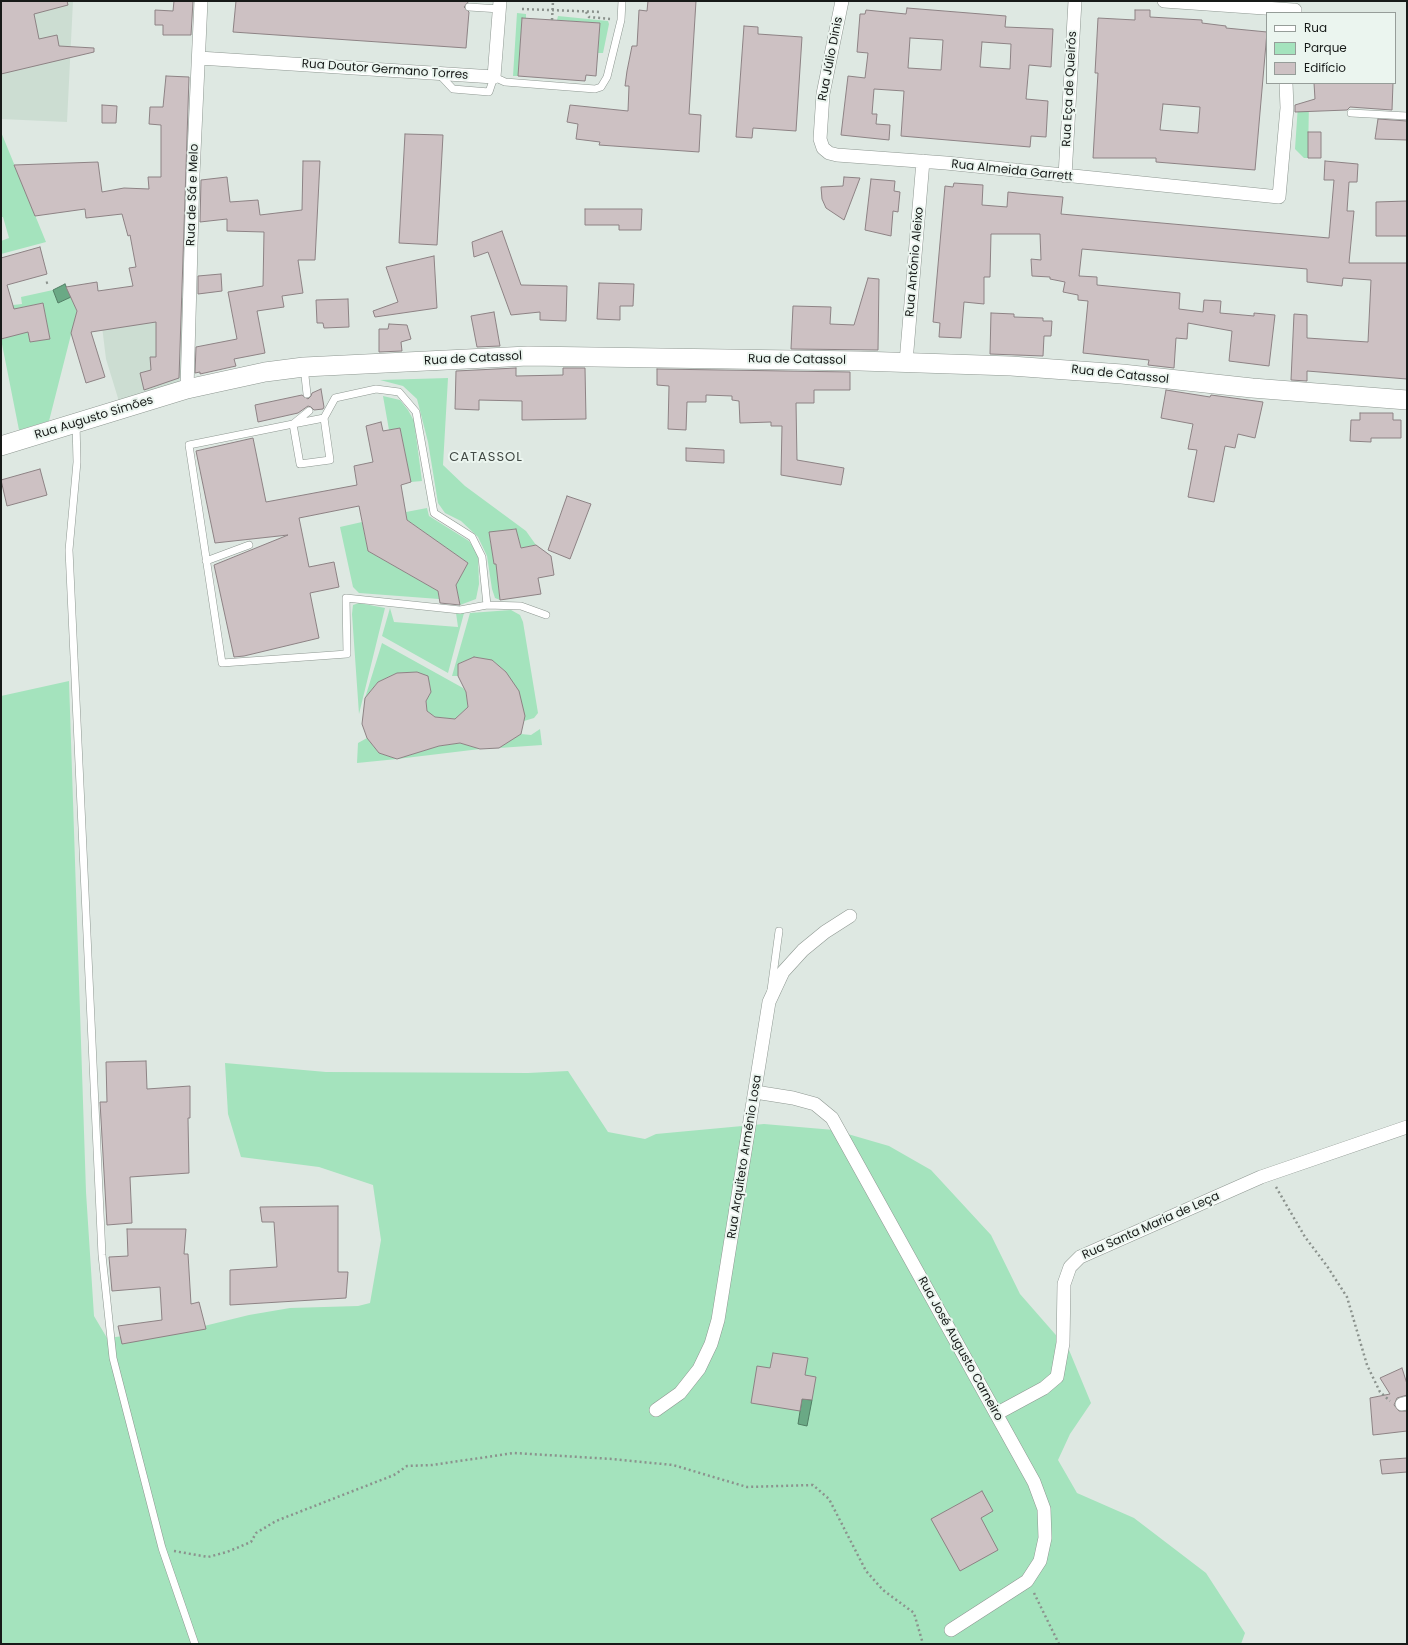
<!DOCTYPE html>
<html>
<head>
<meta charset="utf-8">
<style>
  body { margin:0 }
  #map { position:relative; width:1408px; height:1645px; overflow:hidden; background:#dee8e2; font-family:Poppins,sans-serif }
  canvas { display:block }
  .frame { position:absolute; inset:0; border:2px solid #171a18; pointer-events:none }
  .legend { position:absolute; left:1266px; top:12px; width:130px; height:72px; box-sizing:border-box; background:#ebf5ef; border:1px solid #969d99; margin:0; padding:5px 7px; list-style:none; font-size:12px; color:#171a18 }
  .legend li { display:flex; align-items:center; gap:8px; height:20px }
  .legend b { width:20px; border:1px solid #969d99 }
</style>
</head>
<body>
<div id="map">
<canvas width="1408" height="1645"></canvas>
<div class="frame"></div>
<ul class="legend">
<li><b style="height:5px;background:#fff"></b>Rua</li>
<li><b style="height:11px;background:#a4e3bd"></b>Parque</li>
<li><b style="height:11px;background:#cdc1c3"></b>Edifício</li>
</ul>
</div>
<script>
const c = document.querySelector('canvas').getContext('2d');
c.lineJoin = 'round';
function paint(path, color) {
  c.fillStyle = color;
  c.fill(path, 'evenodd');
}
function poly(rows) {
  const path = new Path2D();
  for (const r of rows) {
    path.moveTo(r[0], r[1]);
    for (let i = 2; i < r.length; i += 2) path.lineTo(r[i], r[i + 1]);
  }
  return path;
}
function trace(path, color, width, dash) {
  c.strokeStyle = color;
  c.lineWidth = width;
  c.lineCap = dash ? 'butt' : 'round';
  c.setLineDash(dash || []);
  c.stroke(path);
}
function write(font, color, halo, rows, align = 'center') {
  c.font = font + ' Poppins,sans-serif';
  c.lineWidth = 4;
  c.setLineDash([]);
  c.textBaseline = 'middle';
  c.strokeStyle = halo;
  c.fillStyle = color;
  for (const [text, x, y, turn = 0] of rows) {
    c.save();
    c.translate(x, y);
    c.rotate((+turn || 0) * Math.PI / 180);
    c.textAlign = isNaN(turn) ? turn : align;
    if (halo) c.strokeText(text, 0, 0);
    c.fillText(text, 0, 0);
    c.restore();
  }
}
const built = poly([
  [1,1,73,1,67,122,1,119],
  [188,297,187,388,121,408,106,359,100,310]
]);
const green = poly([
  [517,13,526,14,526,18,522,18,518,76,513,76],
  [558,16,608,21,609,24,603,53,598,53,600,23,557,20],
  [1309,101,1308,158,1304,158,1295,149,1298,105],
  [1,132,46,242,1,254,1,241,9,238,3,217,1,217],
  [53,290,58,303,71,297,77,311,49,421,19,430,1,339,6,338,5,335,13,305,22,304,21,297],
  [43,303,50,339,30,342,23,307],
  [448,378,443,465,465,486,526,531,536,545,521,548,516,529,489,533,494,564,500,563,503,584,498,584,500,600,495,598,492,589,487,556,478,537,461,521,445,513,438,503,428,442,417,399,403,386,380,380],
  [383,396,400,400,408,410,414,421,422,481,411,482,400,428,389,430],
  [427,508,429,516,469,541,478,555,479,584,476,599,460,605,456,585,468,563,407,520,406,512],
  [362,522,368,551,438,591,439,599,359,593,353,587,340,527],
  [359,603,385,608,359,714,352,614,353,605],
  [390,608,394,622,458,627,456,613,464,613,448,673,382,636],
  [511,610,520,615,523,622,538,713,534,718,524,721,506,672,492,660,474,657,458,664,458,676,452,676,470,613],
  [382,643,463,688,466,692,468,707,455,719,435,717,427,711,426,701,431,692,428,677,417,672,397,673,378,682,365,698],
  [69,681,86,1192,94,1316,107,1338,200,1327,249,1315,290,1308,358,1306,370,1303,381,1240,373,1185,319,1167,241,1157,228,1114,225,1063,326,1072,528,1073,568,1071,608,1132,645,1139,656,1134,764,1124,834,1130,889,1146,931,1170,991,1235,1020,1294,1069,1350,1091,1403,1070,1434,1058,1460,1077,1493,1134,1518,1206,1573,1245,1633,1241,1644,1,1644,1,696],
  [540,729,542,745,499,748,521,734,531,735],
  [367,738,379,753,397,759,439,746,460,743,480,749,397,759,357,763,358,743]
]);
const water = poly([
  [65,284,71,297,58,303,53,290,65,284],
  [802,1399,812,1400,807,1426,798,1424,802,1399]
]);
const building = poly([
  [1,1,67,1,68,5,34,14,39,39,57,35,59,46,94,48,94,52,1,74,1,1],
  [174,1,193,1,191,35,163,35,163,25,155,25,155,10,173,11,174,1],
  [236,1,469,1,464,7,469,12,466,48,233,32,236,1],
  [648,1,696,1,689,114,701,115,699,152,599,145,600,142,576,139,578,124,567,122,570,105,628,111,629,86,625,86,627,71,632,46,637,46,639,10,647,11,648,1],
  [907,8,1006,16,1005,27,1053,29,1051,67,1029,65,1026,99,1048,101,1046,137,1031,136,1030,147,901,136,904,91,874,89,872,114,877,114,876,124,890,125,889,140,841,135,848,76,865,78,868,53,857,52,860,14,865,14,866,10,906,14,907,8],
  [910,38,943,40,941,70,908,68,910,38],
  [982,42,1011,44,1010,69,980,67,982,42],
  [1135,10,1150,10,1150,17,1202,20,1202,23,1226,26,1226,28,1267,32,1255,170,1156,162,1156,158,1093,158,1098,73,1095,73,1098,18,1135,20,1135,10],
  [1163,104,1200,107,1198,133,1160,130,1163,104],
  [522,18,600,23,596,76,586,75,585,81,518,76,522,18],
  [744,26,758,27,758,34,802,37,796,131,753,128,752,138,736,137,744,26],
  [166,76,189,77,179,378,144,390,140,373,151,370,150,357,156,357,156,322,91,332,105,377,86,383,71,333,77,311,66,287,97,282,98,291,133,286,129,268,136,267,130,235,128,236,122,214,86,218,85,209,35,216,14,165,98,162,102,192,124,188,149,189,148,177,161,177,161,125,149,124,150,107,163,107,166,76],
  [1314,83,1393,83,1392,110,1350,107,1347,110,1295,112,1295,105,1315,99,1314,83],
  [102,105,117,106,116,123,102,123,102,105],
  [1378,119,1407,121,1407,140,1375,139,1378,119],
  [1308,132,1321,132,1321,158,1308,158,1308,132],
  [405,134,443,135,437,245,399,243,405,134],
  [303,161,320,161,315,260,298,260,303,293,282,296,284,307,257,311,265,353,234,359,236,366,200,374,200,372,195,373,196,347,237,339,228,292,263,286,264,232,227,231,227,219,200,222,201,180,227,177,230,202,258,200,260,215,302,210,303,161],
  [1325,161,1358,164,1357,182,1349,182,1347,211,1354,211,1349,263,1407,263,1407,379,1307,371,1307,381,1291,380,1294,314,1307,315,1307,338,1368,342,1371,280,1343,278,1342,286,1307,282,1307,269,1082,249,1079,276,1097,277,1097,285,1180,293,1179,309,1203,312,1204,300,1221,301,1220,313,1254,316,1254,313,1275,315,1269,366,1229,361,1232,331,1188,323,1187,339,1176,338,1174,368,1148,365,1149,360,1083,353,1088,301,1078,300,1078,295,1063,292,1065,282,1050,279,1050,277,1032,276,1031,259,1041,260,1040,234,991,234,990,277,984,277,984,304,964,302,961,338,939,337,940,323,933,322,945,186,953,187,954,183,983,185,982,205,1007,207,1008,192,1027,194,1063,197,1061,214,1329,238,1334,180,1324,180,1325,161],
  [844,177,860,178,844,220,826,208,822,199,821,187,843,186,844,177],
  [871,179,895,181,894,191,900,192,898,212,893,211,891,236,865,230,871,179],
  [1407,201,1407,236,1376,236,1376,202,1407,201],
  [585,209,642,209,641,230,619,230,619,225,585,225,585,209],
  [502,231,521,285,567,286,566,321,540,320,540,312,511,315,488,252,474,257,472,242,502,231],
  [40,247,47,274,7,285,14,309,43,303,50,339,30,342,28,332,1,339,1,258,40,247],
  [434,256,437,308,375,317,373,311,398,302,386,267,434,256],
  [221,274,222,291,198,294,198,276,221,274],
  [868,278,879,279,878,350,791,349,793,306,831,307,830,324,854,325,868,278],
  [599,283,634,284,633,306,620,306,620,320,597,319,599,283],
  [348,299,349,327,324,328,323,323,317,323,316,300,348,299],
  [494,312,500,346,477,347,471,316,494,312],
  [991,313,1014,314,1014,317,1043,318,1043,321,1052,321,1051,336,1044,336,1043,356,990,354,991,313],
  [389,324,407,325,411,339,401,342,402,351,379,352,379,329,388,329,389,324],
  [516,368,516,376,563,375,563,368,585,368,586,419,522,420,522,401,479,400,479,410,455,409,456,371,516,368],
  [657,369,850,372,850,390,814,390,814,403,796,403,797,460,844,468,841,485,781,475,782,426,771,426,771,422,740,423,739,401,732,400,732,396,706,395,706,402,687,402,686,430,668,429,669,386,657,385,657,369],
  [321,389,324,407,323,409,314,410,311,407,308,406,298,413,258,422,255,405,302,395,308,399,311,396,312,393,321,389],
  [1166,390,1210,397,1211,395,1263,402,1255,438,1238,434,1235,448,1225,446,1214,502,1188,497,1197,450,1188,449,1193,424,1161,418,1166,390],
  [1360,413,1393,413,1393,420,1401,420,1401,438,1371,438,1371,442,1350,441,1351,420,1360,420,1360,413],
  [381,422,383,431,400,428,411,482,401,485,407,520,468,563,456,585,460,605,440,603,438,591,368,551,359,506,299,518,309,567,334,562,339,587,310,593,319,638,244,656,234,657,214,565,288,535,215,543,196,451,253,438,266,502,357,485,354,466,373,462,366,426,381,422],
  [686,448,724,450,724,463,686,461,686,448],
  [40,469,47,495,7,506,1,480,40,469],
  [567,496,591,504,570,559,548,550,567,496],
  [516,529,521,548,536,545,551,556,554,575,538,578,541,594,500,600,496,564,494,564,489,532,516,529],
  [474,657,492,660,506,672,519,691,525,716,521,734,499,748,480,749,460,743,439,746,397,759,379,753,367,738,362,724,365,698,378,682,397,673,417,672,428,676,431,692,426,701,427,711,435,717,455,719,468,707,466,692,458,676,458,664,474,657],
  [146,1061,147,1089,190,1086,190,1118,188,1118,189,1173,130,1177,132,1223,107,1225,100,1102,107,1102,106,1062,146,1061],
  [338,1206,338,1272,348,1272,346,1298,230,1305,230,1270,277,1267,274,1222,262,1222,260,1207,338,1206],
  [127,1229,186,1229,184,1254,188,1254,191,1304,199,1302,206,1329,122,1344,118,1326,162,1320,160,1287,112,1291,109,1257,128,1256,127,1229],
  [773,1353,808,1358,805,1375,816,1377,812,1400,802,1399,800,1411,751,1403,757,1366,770,1368,773,1353],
  [1402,1368,1407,1384,1407,1395,1397,1398,1394,1405,1399,1411,1407,1411,1407,1431,1373,1435,1370,1398,1390,1394,1380,1378,1402,1368],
  [1407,1458,1407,1472,1382,1474,1380,1460,1407,1458],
  [982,1491,993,1511,981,1518,998,1550,960,1571,931,1519,982,1491]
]);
const path = poly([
  [522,9,602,12],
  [586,12,589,17,610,19],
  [552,20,553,1],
  [46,283,49,282],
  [1276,1187,1305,1237,1327,1266,1347,1297,1367,1365,1380,1392,1390,1401],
  [174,1551,208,1557,227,1552,251,1542,256,1533,276,1521,394,1475,407,1466,432,1465,514,1453,612,1459,673,1465,747,1487,813,1485,829,1499,866,1571,883,1590,914,1613,923,1644],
  [1034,1593,1059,1644]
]);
const service = poly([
  [469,7,500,9],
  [439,74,453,89,489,92,494,77,505,82,595,89,601,87,607,77,621,20,622,1],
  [1351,113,1407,116],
  [304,367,307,394],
  [309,411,293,424,300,464,330,460,324,418,293,424,189,445,222,663,347,654,346,598,460,610,487,605,482,557,472,537,434,513,416,412,399,392,376,389,335,398,324,418],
  [76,423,77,462,69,550,102,1255,113,1358,162,1548,195,1644],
  [206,561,249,545],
  [487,605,521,606,546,615],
  [771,990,779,931]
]);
const minor = poly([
  [842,1,823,94,820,139,823,148,829,153,837,155,946,163,1279,197,1287,108,1286,83],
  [1164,1,1293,10,1295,10,1295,13],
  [199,58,494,77,500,1],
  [1065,176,1075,1],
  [906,362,923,161],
  [187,389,193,174,201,1],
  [755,1092,793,1098,815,1104,832,1118,1034,1482,1044,1509,1045,1538,1040,1561,1027,1581,951,1630],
  [1402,1404,1407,1403],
  [656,1410,680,1393,699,1369,711,1344,718,1320,769,1002,783,972,803,950,825,932,850,916],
  [996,1414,1044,1388,1057,1377,1063,1343,1064,1284,1070,1267,1080,1257,1261,1177,1407,1127]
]);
const secondary = poly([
  [1,446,187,389,265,372,304,367,528,356,860,361,1011,366,1122,374,1252,388,1407,400]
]);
const streetNames = [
  ["Rua Júlio Dinis",831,59,-79],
  ["Rua Doutor Germano Torres",385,70,4],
  ["Rua Eça de Queirós",1070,89,-87],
  ["Rua Almeida Garrett",1012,171,6],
  ["Rua de Sá e Melo",193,195,-88],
  ["Rua António Aleixo",915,262,-85],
  ["Rua de Catassol",473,359,-3],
  ["Rua de Catassol",797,360,1],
  ["Rua de Catassol",1120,375,6],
  ["Rua Augusto Simões",94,418,-17],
  ["Rua Arquiteto Arménio Losa",745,1157,-81],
  ["Rua Santa Maria de Leça",1151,1226,-24],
  ["Rua José Augusto Carneiro",960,1349,61]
];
const neighbourhoodNames = [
  ["CATASSOL",486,458]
];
paint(built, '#ccddd2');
paint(green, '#a4e3bd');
paint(water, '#6aa985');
trace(water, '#517e64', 1);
paint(building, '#cdc1c3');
trace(building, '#8d8284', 1);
trace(service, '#8e9791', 8);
trace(minor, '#8e9791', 14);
trace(secondary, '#8e9791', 20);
trace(path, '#8b928d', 2.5, [2, 3]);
trace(service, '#fff', 7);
trace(minor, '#fff', 13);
trace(secondary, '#fff', 19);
write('12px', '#171a18', '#ebf5ef', streetNames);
c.letterSpacing = '1px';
write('13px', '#424a45', '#ebf5ef', neighbourhoodNames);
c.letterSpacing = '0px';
</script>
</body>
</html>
